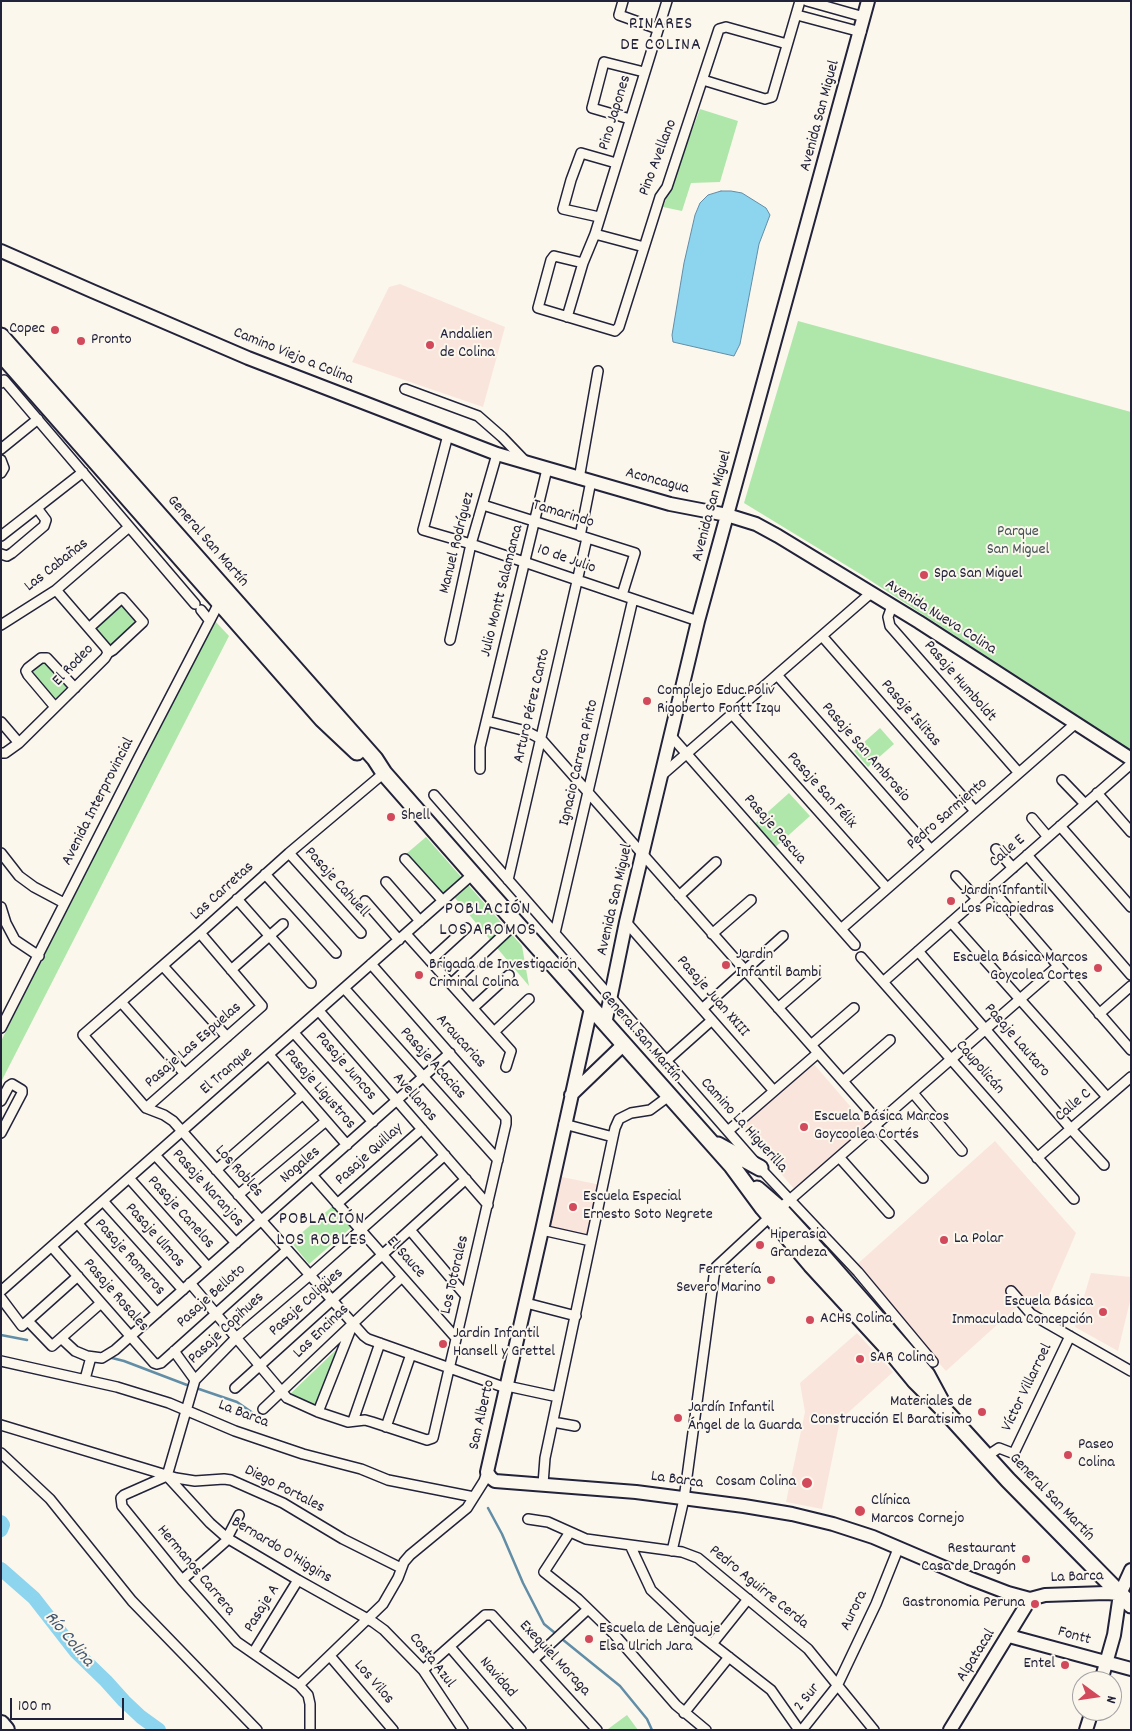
<!DOCTYPE html>
<html>
<head>
<meta charset="utf-8">
<style>
  body { margin:0 }
  #map { position:relative; width:1132px; height:1731px; overflow:hidden; background:#fbf7ec; font-family:Dekko,sans-serif }
  canvas { display:block }
  .frame { position:absolute; inset:0; border:2px solid #22223b; pointer-events:none }
  .north { position:absolute; left:1072px; top:1671px; width:50px; height:50px; box-sizing:border-box; background:#fbf7ec; border:1px solid #a4a2a5; border-radius:50%; rotate:104deg; font-size:14px; font-weight:700; line-height:20px; text-align:center; color:#22223b }
  .north::after { content:''; display:block; margin:auto; width:18px; height:22px; background:#d1495b; clip-path:polygon(50% 0,100% 100%,50% 72%,0 100%) }
  .scale { position:absolute; left:10px; top:1698px; width:114px; height:22px; box-sizing:border-box; border:2px solid #22223b; border-top:0; padding-left:6px; font-size:15px; line-height:18px; white-space:nowrap; color:#22223b; -webkit-text-stroke:4px #fbf7ec; paint-order:stroke }
</style>
</head>
<body>
<div id="map">
<canvas width="1132" height="1731"></canvas>
<div class="frame"></div>
<div class="north">N</div>
<div class="scale">100 m</div>
</div>
<script>
const c = document.querySelector('canvas').getContext('2d');
c.lineJoin = 'round';
function paint(path, color) {
  c.fillStyle = color;
  c.fill(path, 'evenodd');
}
function poly(rows) {
  const path = new Path2D();
  for (const r of rows) {
    path.moveTo(r[0], r[1]);
    for (let i = 2; i < r.length; i += 2) path.lineTo(r[i], r[i + 1]);
  }
  return path;
}
function trace(path, color, width, dash) {
  c.strokeStyle = color;
  c.lineWidth = width;
  c.lineCap = dash ? 'butt' : 'round';
  c.setLineDash(dash || []);
  c.stroke(path);
}
function write(font, color, halo, rows, align = 'center') {
  c.font = font + ' Dekko,sans-serif';
  c.lineWidth = 4;
  c.setLineDash([]);
  c.textBaseline = 'middle';
  c.strokeStyle = halo;
  c.fillStyle = color;
  for (const [text, x, y, turn = 0] of rows) {
    c.save();
    c.translate(x, y);
    c.rotate((+turn || 0) * Math.PI / 180);
    c.textAlign = isNaN(turn) ? turn : align;
    if (halo) c.strokeText(text, 0, 0);
    c.fillText(text, 0, 0);
    c.restore();
  }
}
const built = poly([
  [400,284,505,327,483,407,352,362,389,287],
  [813,1063,868,1127,795,1190,740,1126],
  [995,1141,1076,1233,1045,1305,1029,1318,1020,1304,946,1371,854,1267],
  [557,1176,601,1185,589,1237,546,1228],
  [1091,1273,1131,1277,1131,1297,1118,1351,1075,1327],
  [857,1333,893,1372,840,1420,822,1509,786,1502,805,1412,800,1383]
]);
const green = poly([
  [700,109,738,121,720,182,691,183,682,211,663,207],
  [798,321,1131,412,1131,750,862,575,744,503],
  [121,603,138,621,112,647,95,627],
  [215,621,229,636,1,1082,1,1041],
  [45,660,68,686,55,699,31,672],
  [880,728,894,744,868,767,854,751],
  [789,793,810,816,772,850,751,827],
  [426,837,522,946,529,986,450,892,444,895,406,854],
  [334,1205,353,1226,309,1264,291,1242],
  [338,1348,316,1407,288,1396],
  [627,1715,638,1730,609,1730,608,1729]
]);
const water = poly([
  [721,191,731,191,742,193,766,208,770,215,759,244,740,344,734,356,673,342,672,335,684,263,695,215,700,203,708,195,721,191]
]);
const stream = poly([
  [1,1335,27,1340],
  [112,1358,124,1361,187,1385],
  [199,1389,237,1402,263,1420],
  [488,1508,502,1534,523,1583,544,1624,555,1633],
  [562,1639,620,1686,647,1719,652,1730]
]);
const river = poly([
  [1,1522,3,1525,1,1530],
  [1,1569,34,1598,76,1652,106,1681,124,1701,141,1717,159,1730]
]);
const street = poly([
  [623,1,619,15,658,29],
  [807,1,864,17],
  [797,15,861,32],
  [703,80,765,99,772,97,800,1],
  [630,119,592,108,604,62,644,72],
  [599,217,563,209,571,180,581,153,616,163],
  [595,234,644,247],
  [583,263,554,256,551,260,538,308,615,331,619,327,660,197,667,187,719,29,726,27,787,44],
  [567,317,583,263,595,234,667,1],
  [1,383,4,380,195,604],
  [405,389,478,416,502,437,526,462],
  [448,435,423,530,471,544,698,621],
  [1,449,38,419],
  [1,460,4,468,1,473],
  [579,479,598,371],
  [483,505,635,553,622,595],
  [1,536,83,472],
  [580,536,591,481],
  [1,554,7,556,12,553,44,526,46,520,37,508],
  [56,590,106,648,108,653],
  [892,606,888,617,890,626,1019,773],
  [201,610,209,620],
  [1,625,56,590,129,527],
  [89,628,122,598,143,622,113,650,108,653],
  [822,636,975,811],
  [450,640,471,544,497,454],
  [777,675,931,850],
  [55,707,28,675,26,671,28,668,41,658,47,658,75,688],
  [732,714,887,888],
  [487,721,526,731,541,739,879,1122],
  [1,722,19,743],
  [671,736,855,945],
  [1,753,5,753,19,743,105,658,108,653],
  [480,769,480,747,547,469],
  [384,773,289,853,200,933,83,1035,146,1108,164,1115,173,1121,364,1336,368,1339,506,1388],
  [662,775,871,593],
  [1062,780,1085,804],
  [1097,793,1131,832],
  [434,795,760,1168,858,1272,933,1362],
  [1032,818,1048,837],
  [1060,826,1131,907],
  [996,849,1013,868],
  [1,853,19,876,34,887,64,903],
  [289,853,361,933],
  [1027,855,1131,975],
  [405,859,443,901],
  [265,874,336,953],
  [956,876,977,899],
  [508,880,587,538],
  [386,882,420,921],
  [990,887,1131,1050],
  [679,896,716,862],
  [237,899,311,983],
  [365,901,399,940],
  [1,907,6,923,15,940,39,956],
  [626,922,774,1091],
  [951,922,1107,1097],
  [841,929,1076,723],
  [555,933,633,599],
  [406,934,511,1051,506,1067],
  [712,934,751,900],
  [918,951,1071,1129,1104,1165],
  [861,957,1074,1199],
  [430,961,466,928],
  [163,966,227,1037],
  [231,970,283,924],
  [883,982,1131,764],
  [451,984,516,923],
  [344,988,498,1160],
  [121,1002,185,1074],
  [473,1008,509,975],
  [778,1008,816,975],
  [702,1009,783,936],
  [319,1011,488,1205],
  [1099,1014,1131,986],
  [1,1028,139,757,221,599],
  [494,1032,529,999],
  [294,1033,373,1122],
  [811,1045,854,1008],
  [269,1055,347,1145],
  [666,1061,712,1020],
  [843,1081,890,1040],
  [913,1093,962,1151],
  [1,1101,9,1086,12,1084,22,1090,22,1093,1,1133],
  [146,1108,262,1006,200,933],
  [875,1126,923,1178],
  [728,1131,818,1053],
  [613,1137,615,1128,619,1119,631,1113,650,1110,669,1096],
  [155,1155,236,1243],
  [839,1157,889,1213],
  [1037,1158,1131,1077],
  [216,1170,303,1094],
  [312,1175,456,1338],
  [129,1178,208,1267],
  [238,1195,326,1121],
  [103,1201,183,1290],
  [337,1204,422,1129],
  [785,1204,1058,966],
  [78,1224,157,1313],
  [410,1230,466,1296],
  [542,1230,591,1241],
  [52,1247,154,1363,157,1364,161,1363,287,1250],
  [190,1283,287,1398,318,1412,348,1422,365,1420,372,1422,427,1440,433,1438,506,1124,506,1118,371,964],
  [1,1291,473,874],
  [1011,1291,1031,1314,1131,1371],
  [1,1298,22,1326,78,1276],
  [526,1303,576,1316],
  [28,1321,52,1346,101,1303],
  [61,1338,75,1351,87,1356,102,1358,115,1350,450,1053],
  [174,1351,195,1380],
  [1,1361,117,1387,169,1403,235,1431,303,1454,361,1469,388,1480,474,1497],
  [85,1379,91,1357],
  [507,1386,558,1397],
  [235,1388,466,1179],
  [263,1409,402,1277],
  [318,1412,352,1326],
  [353,1421,380,1343],
  [553,1422,575,1426],
  [1,1425,176,1478,195,1481,224,1479,231,1480,283,1503,343,1539,401,1568],
  [386,1427,411,1354],
  [1,1453,50,1499,132,1601,257,1730],
  [987,1456,999,1448,1012,1453,1015,1451,1070,1336],
  [167,1476,195,1380,236,1338,310,1275,445,1155],
  [167,1476,210,1523,227,1538,298,1580,373,1622,384,1630,423,1670,463,1730],
  [167,1476,124,1495,121,1498,122,1506,182,1580,237,1642,299,1685,308,1695,310,1704,310,1730],
  [543,1484,545,1458,613,1137,564,1124],
  [528,1519,548,1522,586,1539,682,1552,698,1558,808,1649,874,1730],
  [570,1532,544,1572,578,1599,614,1634,676,1705,706,1730],
  [630,1545,651,1590,689,1626,771,1690,799,1730],
  [672,1551,684,1499,714,1276,716,1267,773,1214],
  [182,1580,225,1542,239,1515],
  [712,1644,748,1599],
  [450,1647,521,1730],
  [253,1653,298,1580],
  [330,1656,393,1730],
  [533,1660,588,1609],
  [423,1670,485,1615,492,1615,597,1730],
  [299,1685,383,1604,398,1578,404,1562,410,1555,467,1508,484,1481,487,1472],
  [684,1713,729,1657],
  [802,1730,837,1686,876,1604,898,1549]
]);
const secondary = poly([
  [1,251,92,291,248,358,497,454,670,504,727,515,756,524,778,536,919,622,1131,759],
  [591,1008,542,1230,487,1472,491,1478,495,1481,636,1492,744,1506,792,1514,833,1524,873,1537,969,1578,1008,1593,1030,1599,1045,1595,1106,1593,1120,1594],
  [605,1024,626,922,698,621,868,1],
  [571,1095,623,1045],
  [1009,1636,1131,1669],
  [1101,1681,1114,1635,1120,1594,1131,1570],
  [950,1730,1030,1599],
  [1086,1730,1092,1711]
]);
const primary = poly([
  [1,336,375,759,384,773,478,880,732,1166,763,1208,811,1265,892,1353,915,1381,948,1414,1008,1480,1131,1605],
  [1,354,322,719,357,752],
  [718,1145,760,1168],
  [757,1189,779,1208,822,1255,927,1375,941,1401]
]);
const highway = poly([
  [1,1724,6,1730]
]);
const markers = [
  [55,330,5,"#d1495b"],
  [81,341,5,"#d1495b"],
  [430,345,5,"#d1495b"],
  [924,575,5,"#d1495b"],
  [647,701,5,"#d1495b"],
  [391,817,5,"#d1495b"],
  [951,901,5,"#d1495b"],
  [726,965,5,"#d1495b"],
  [1098,968,5,"#d1495b"],
  [419,975,5,"#d1495b"],
  [804,1127,5,"#d1495b"],
  [573,1207,5,"#d1495b"],
  [944,1240,5,"#d1495b"],
  [760,1245,5,"#d1495b"],
  [771,1280,5,"#d1495b"],
  [1103,1312,5,"#d1495b"],
  [810,1320,5,"#d1495b"],
  [443,1344,5,"#d1495b"],
  [860,1359,5,"#d1495b"],
  [982,1412,5,"#d1495b"],
  [678,1418,5,"#d1495b"],
  [1068,1455,5,"#d1495b"],
  [807,1483,6,"#d1495b"],
  [860,1511,6,"#d1495b"],
  [1026,1559,5,"#d1495b"],
  [1035,1604,5,"#d1495b"],
  [589,1639,5,"#d1495b"],
  [1065,1665,5,"#d1495b"]
];
const streetNames = [
  ["Pino Japones",616,113,-73],
  ["Avenida San Miguel",821,116,-75],
  ["Pino Avellano",659,158,-69],
  ["Camino Viejo a Colina",293,357,22],
  ["Aconcagua",657,482,15],
  ["Avenida San Miguel",713,506,-75],
  ["Tamarindo",563,515,17],
  ["General San Martín",207,542,49],
  ["Manuel Rodríguez",458,543,-76],
  ["10 de Julio",566,560,19],
  ["Las Cabañas",57,566,-38],
  ["Julio Montt Salamanca",503,591,-76],
  ["Avenida Nueva Colina",940,618,32],
  ["El Rodeo",74,666,-46],
  ["Pasaje Humboldt",959,682,49],
  ["Arturo Pérez Canto",533,706,-77],
  ["Pasaje Islitas",910,714,49],
  ["Pasaje San Ambrosio",865,753,49],
  ["Ignacio Carrera Pinto",580,763,-77],
  ["Pasaje San Félix",821,791,48],
  ["Avenida Interprovincial",99,802,-63],
  ["Pedro Sarmiento",948,815,-41],
  ["Pasaje Pascua",774,830,49],
  ["Calle E",1008,852,-41],
  ["Pasaje Cahuell",336,883,48],
  ["Las Carretas",223,892,-42],
  ["Avenida San Miguel",616,900,-77],
  ["Pasaje Juan XXIII",712,997,49],
  ["General San Martín",640,1037,49],
  ["Pasaje Lautaro",1016,1041,49],
  ["Araucarias",460,1042,48],
  ["Pasaje Las Espuelas",194,1046,-41],
  ["Pasaje Acacias",432,1064,48],
  ["Pasaje Juncos",345,1067,49],
  ["Caupolicán",979,1068,49],
  ["El Tranque",227,1072,-41],
  ["Pasaje Ligustros",319,1090,49],
  ["Avellanos",414,1098,49],
  ["Calle C",1074,1106,-41],
  ["Camino La Higuerilla",743,1126,48],
  ["Pasaje Quillay",370,1155,-42],
  ["Nogales",301,1166,-41],
  ["Los Robles",238,1172,48],
  ["Pasaje Naranjos",207,1189,48],
  ["Pasaje Canelos",180,1213,48],
  ["Pasaje Ulmos",154,1236,48],
  ["Pasaje Romeros",129,1258,48],
  ["El Sauce",405,1258,48],
  ["Los Totorales",456,1275,-77],
  ["Pasaje Rosales",115,1296,49],
  ["Pasaje Belloto",212,1297,-42],
  ["Pasaje Coligües",307,1303,-42],
  ["Pasaje Copihues",227,1329,-43],
  ["Las Encinas",322,1332,-44],
  ["Víctor Villarroel",1028,1388,-64],
  ["La Barca",243,1415,21],
  ["San Alberto",483,1415,-77],
  ["La Barca",677,1481,8],
  ["Diego Portales",284,1490,27],
  ["General San Martín",1051,1498,46],
  ["Bernardo O'Higgins",281,1551,31],
  ["Hermanos Carrera",195,1571,50],
  ["La Barca",1077,1578,-2],
  ["Pedro Aguirre Cerda",758,1588,39],
  ["Pasaje A",263,1609,-58],
  ["Aurora",855,1611,-64],
  ["Fontt",1074,1637,16],
  ["Alpatacal",977,1656,-58],
  ["Exequiel Moraga",554,1659,47],
  ["Costa Azul",431,1661,52],
  ["Navidad",497,1678,49],
  ["Los Vilos",373,1683,49],
  ["2 Sur",808,1698,-51]
];
const poiNames = [
  ["Copec",45,330,"right"],
  ["Andalien",440,336],
  ["de Colina",440,354],
  ["Pronto",91,341],
  ["Spa San Miguel",934,575],
  ["Complejo Educ.Poliv",657,692],
  ["Rigoberto Fontt Izqu",657,710],
  ["Shell",401,817],
  ["Jardin Infantil",961,892],
  ["Los Picapiedras",961,910],
  ["Jardin",736,956],
  ["Infantil Bambi",736,974],
  ["Escuela Básica Marcos",1088,959,"right"],
  ["Goycolea Cortes",1088,977,"right"],
  ["Brigada de Investigación",429,966],
  ["Criminal Colina",429,984],
  ["Escuela Básica Marcos",814,1118],
  ["Goycoolea Cortés",814,1136],
  ["Escuela Especial",583,1198],
  ["Ernesto Soto Negrete",583,1216],
  ["Hiperasia",770,1236],
  ["Grandeza",770,1254],
  ["La Polar",954,1240],
  ["Ferretería",761,1271,"right"],
  ["Severo Marino",761,1289,"right"],
  ["Escuela Básica",1093,1303,"right"],
  ["Inmaculada Concepción",1093,1321,"right"],
  ["ACHS Colina",820,1320],
  ["Jardin Infantil",453,1335],
  ["Hansell y Grettel",453,1353],
  ["SAR Colina",870,1359],
  ["Materiales de",972,1403,"right"],
  ["Construcción El Baratisimo",972,1421,"right"],
  ["Jardín Infantil",688,1409],
  ["Ángel de la Guarda",688,1427],
  ["Paseo",1078,1446],
  ["Colina",1078,1464],
  ["Cosam Colina",796,1483,"right"],
  ["Clínica",871,1502],
  ["Marcos Cornejo",871,1520],
  ["Restaurant",1016,1550,"right"],
  ["Casa de Dragón",1016,1568,"right"],
  ["Gastronomia Peruna",1025,1604,"right"],
  ["Escuela de Lenguaje",599,1630],
  ["Elsa Ulrich Jara",599,1648],
  ["Entel",1055,1665,"right"]
];
const parkNames = [
  ["Parque",1018,533],
  ["San Miguel",1018,551]
];
const neighbourhoodNames = [
  ["PINARES",661,26],
  ["DE COLINA",661,47],
  ["POBLACIÓN",488,911],
  ["LOS AROMOS",488,932],
  ["POBLACIÓN",322,1221],
  ["LOS ROBLES",322,1242]
];
const waterNames = [
  ["Río Colina",68,1640,50]
];
paint(built, '#fae5dc');
paint(green, '#afe7aa');
paint(water, '#8dd4ef');
trace(water, '#628da7', 1);
trace(stream, '#628da7', 2.5);
trace(river, '#8dd4ef', 14);
trace(street, '#22223b', 12);
trace(secondary, '#22223b', 16);
trace(primary, '#22223b', 19);
trace(highway, '#22223b', 20);
trace(street, '#fbf7ec', 9);
trace(secondary, '#fbf7ec', 12);
trace(primary, '#fbf7ec', 15);
trace(highway, '#fbf7ec', 16);
for (const [x, y, r, color] of markers) {
  const dot = new Path2D();
  dot.arc(x, y, r, 0, 2 * Math.PI);
  c.fillStyle = color;
  c.fill(dot);
  trace(dot, '#fbf7ec', 2);
}
write('16px', '#22223b', '#fbf7ec', streetNames);
write('16px', '#22223b', '#fbf7ec', poiNames, 'left');
write('16px', '#455357', '#fbf7ec', parkNames);
c.letterSpacing = '1px';
write('18px', '#22223b', '#fbf7ec', neighbourhoodNames);
c.letterSpacing = '0px';
write('italic 18px', '#425771', '#fbf7ec', waterNames);
</script>
</body>
</html>
